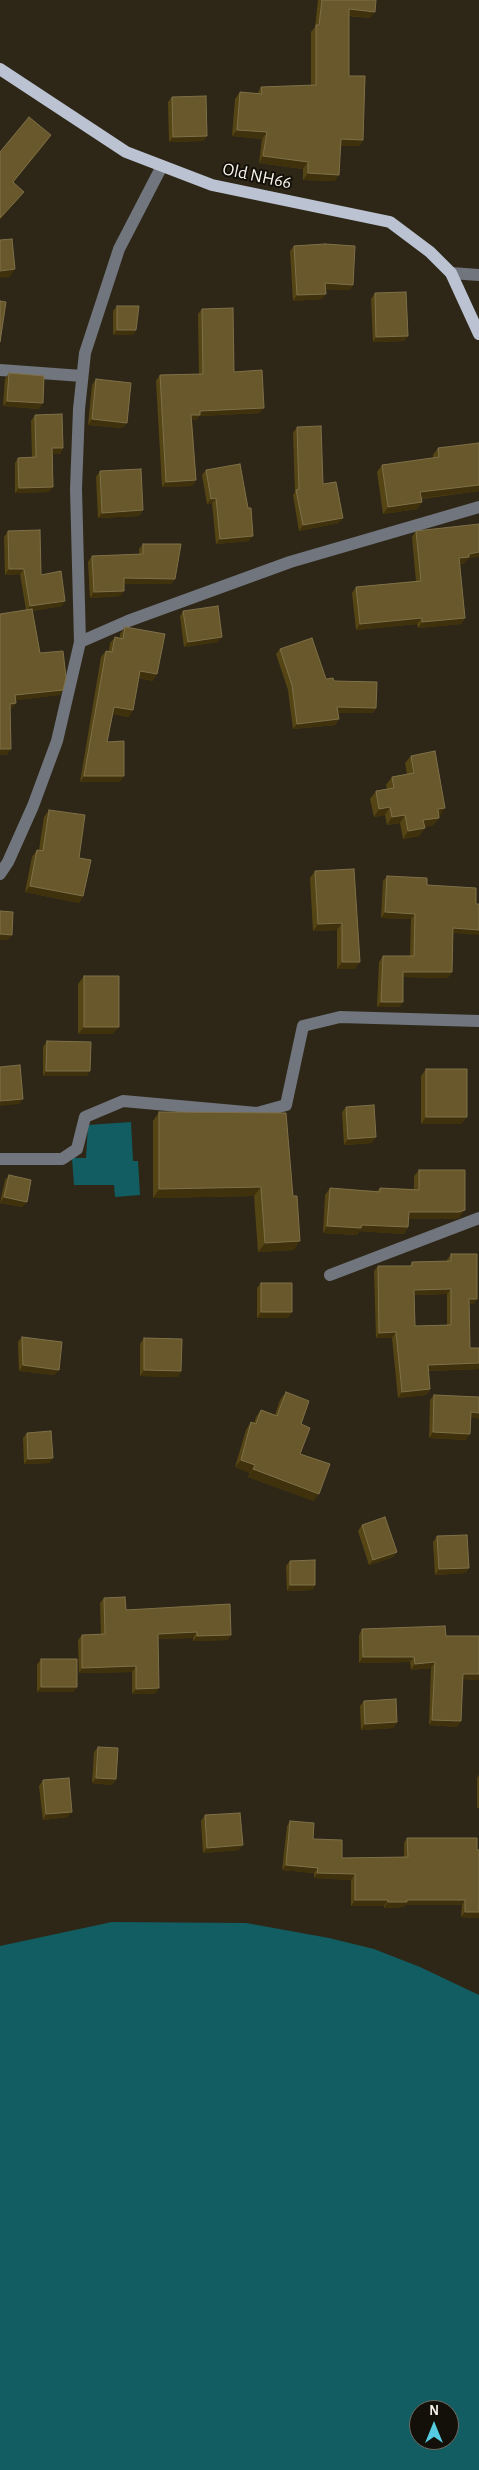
<!DOCTYPE html>
<html>
<head>
<meta charset="utf-8">
<style>
  body { margin:0 }
  #map { position:relative; width:479px; height:2470px; overflow:hidden; background:#2e2717; font-family:"Alegreya Sans",sans-serif }
  canvas { display:block }
  .north { position:absolute; left:409px; top:2400px; width:50px; height:50px; box-sizing:border-box; background:#131009; border:1px solid #6f6b63; border-radius:50%; rotate:0deg; font-size:14px; font-weight:700; line-height:20px; text-align:center; color:#f8f3e9 }
  .north::after { content:''; display:block; margin:auto; width:18px; height:22px; background:#55cae0; clip-path:polygon(50% 0,100% 100%,50% 72%,0 100%) }
</style>
</head>
<body>
<div id="map">
<canvas width="479" height="2470"></canvas>
<div class="north">N</div>
</div>
<script>
const c = document.querySelector('canvas').getContext('2d');
c.lineJoin = 'round';
function paint(path, color) {
  c.fillStyle = color;
  c.fill(path, 'evenodd');
}
function poly(rows) {
  const path = new Path2D();
  for (const r of rows) {
    path.moveTo(r[0], r[1]);
    for (let i = 2; i < r.length; i += 2) path.lineTo(r[i], r[i + 1]);
  }
  return path;
}
function trace(path, color, width, dash) {
  c.strokeStyle = color;
  c.lineWidth = width;
  c.lineCap = dash ? 'butt' : 'round';
  c.setLineDash(dash || []);
  c.stroke(path);
}
function write(font, color, halo, rows, align = 'center') {
  c.font = font + ' "Alegreya Sans",sans-serif';
  c.lineWidth = 4;
  c.setLineDash([]);
  c.textBaseline = 'middle';
  c.strokeStyle = halo;
  c.fillStyle = color;
  for (const [text, x, y, turn = 0] of rows) {
    c.save();
    c.translate(x, y);
    c.rotate((+turn || 0) * Math.PI / 180);
    c.textAlign = isNaN(turn) ? turn : align;
    if (halo) c.strokeText(text, 0, 0);
    c.fillText(text, 0, 0);
    c.restore();
  }
}
const water = poly([
  [131,1122,133,1161,138,1161,140,1195,115,1197,114,1185,74,1185,72,1158,86,1158,88,1125],
  [112,1922,246,1923,329,1938,374,1949,420,1967,479,1995,479,2470,0,2470,0,1946],
  [419,2410,449,2410,449,2440,419,2440]
]);
const minor = poly([
  [451,273,479,275],
  [0,370,82,376],
  [80,642,128,621,290,562,479,507],
  [0,874,8,862,33,806,57,741,80,642,76,489,79,409,85,353,119,249,162,166],
  [0,1159,62,1159,77,1149,85,1117,123,1101,257,1113,286,1105,303,1026,340,1017,479,1021],
  [330,1275,479,1218]
]);
const major = poly([
  [0,69,126,152,212,185,390,222,430,252,451,273,479,334]
]);
const wall = poly([
  [318,0,376,0,370,18,349,16,349,76,363,140,359,146,341,146,335,181,303,180,303,169,259,163,262,139,232,136,235,99,240,92,257,94,261,87,311,85,311,32,315,27],
  [172,97,207,136,203,141,169,142,168,102],
  [294,246,350,290,325,289,322,299,293,301,290,251],
  [375,293,408,336,404,341,373,342,371,299],
  [117,306,136,330,133,335,113,335,113,311],
  [202,309,234,372,260,413,199,416,196,420,192,420,196,480,192,486,162,487,156,381,160,375,199,374,198,314],
  [9,373,39,409,3,406,5,379],
  [96,379,123,428,88,425,92,385],
  [35,415,63,448,60,454,53,454,49,492,15,493,15,463,18,458,32,457,31,421],
  [297,427,323,484,339,523,299,531,293,495,295,492,293,433],
  [479,443,479,491,421,499,422,502,417,509,383,514,377,472,382,465,433,458,433,455,438,448],
  [206,470,249,541,216,544,212,503,207,504,202,475],
  [100,471,143,510,139,516,98,518,96,477],
  [8,531,41,575,62,606,32,611,40,653,63,690,59,695,16,700,16,703,12,708,10,709,7,755,0,755,0,614,26,610,20,574,5,575,4,537],
  [416,531,467,559,465,563,460,564,465,618,461,624,418,628,417,624,356,630,352,593,356,587,416,581,412,537],
  [143,544,175,579,171,584,124,584,120,596,90,598,88,562,92,556,139,554,139,549],
  [183,611,218,642,184,647,180,616],
  [125,627,153,681,139,678,129,717,113,714,107,742,120,782,80,782,101,657,106,651,109,651,110,643,115,637,120,638,120,634],
  [280,649,326,679,334,681,376,708,373,713,338,713,339,719,335,725,293,729,288,690,276,654],
  [411,756,440,816,439,816,439,818,433,825,424,827,425,828,419,836,403,839,400,823,387,825,385,815,374,817,370,799,376,791,387,789,386,785,392,777,407,774,405,763],
  [49,810,79,858,83,896,79,903,25,892,32,857,37,850,39,850,44,817],
  [354,869,355,969,337,969,337,930,313,931,310,878,315,871],
  [387,876,427,885,452,933,448,978,403,977,400,1007,377,1007,379,962,383,956,410,956,411,919,381,918,383,881],
  [84,976,113,1034,78,1034,78,984],
  [47,1041,87,1076,43,1076,43,1047],
  [426,1069,467,1117,461,1124,421,1124,421,1076],
  [346,1107,372,1143,344,1145,342,1112],
  [159,1112,293,1196,294,1250,258,1252,254,1196,153,1198,153,1121],
  [419,1170,460,1217,455,1219,409,1219,408,1227,404,1234,359,1231,357,1235,323,1233,325,1195,330,1188,377,1191,380,1188,414,1189,414,1176],
  [9,1175,23,1207,0,1203,5,1180],
  [451,1254,474,1304,469,1304,470,1348,479,1348,479,1369,428,1371,430,1389,426,1395,398,1398,392,1338,376,1338,374,1271,378,1266,410,1266,412,1262,447,1261,447,1260],
  [447,1294,447,1325,415,1326,414,1295],
  [261,1283,288,1318,257,1318,257,1288],
  [22,1337,55,1375,19,1371,18,1342],
  [144,1338,181,1371,178,1377,140,1376,140,1344],
  [286,1392,301,1424,300,1454,314,1501,248,1477,250,1473,235,1467,246,1430,251,1422,254,1423,256,1417,261,1410,275,1415,280,1400],
  [434,1395,471,1418,466,1440,429,1438,430,1400],
  [27,1433,53,1458,49,1463,24,1464,23,1438],
  [362,1525,397,1552,393,1557,369,1565,358,1531],
  [437,1536,469,1568,465,1573,435,1575,433,1542],
  [290,1561,315,1585,312,1590,287,1591,286,1566],
  [104,1598,126,1610,231,1635,227,1640,193,1641,193,1638,158,1639,155,1694,132,1694,132,1672,79,1673,78,1640,82,1635,101,1635,100,1603],
  [362,1629,446,1636,479,1636,479,1680,463,1679,457,1727,429,1725,431,1668,411,1670,410,1662,359,1663,359,1635],
  [41,1659,77,1687,73,1692,37,1692,37,1665],
  [364,1701,397,1722,393,1728,361,1730,360,1706],
  [98,1747,116,1779,112,1785,92,1783,94,1752],
  [479,1775,479,1808,477,1808,477,1778],
  [43,1780,68,1817,43,1820,39,1786],
  [205,1815,239,1850,203,1853,201,1821],
  [290,1821,313,1839,342,1858,404,1857,404,1843,407,1838,479,1850,479,1918,461,1917,462,1905,405,1905,404,1907,384,1908,384,1906,351,1906,351,1880,314,1878,314,1873,282,1870,287,1826]
]);
const shadedWall = poly([
  [349,9,375,12,370,18,345,15],
  [237,130,267,132,262,139,232,136],
  [51,135,46,143,7,190,13,182],
  [207,136,203,141,169,142,173,137],
  [341,139,363,140,359,146,336,146],
  [263,156,308,162,303,169,259,163],
  [308,173,339,175,335,181,303,180],
  [24,192,18,200,0,220,0,218],
  [15,269,10,277,0,278,0,271],
  [325,283,353,285,350,290,321,289],
  [326,294,322,299,293,301,297,295],
  [117,330,136,330,133,335,113,335],
  [408,336,404,341,373,342,376,337],
  [7,401,43,403,39,409,3,406],
  [264,408,260,413,199,416,196,420,188,420,191,415,200,411],
  [92,419,127,423,123,428,88,425],
  [52,448,63,448,60,454,49,454],
  [196,480,192,486,162,487,166,482],
  [479,485,479,491,416,499,420,492],
  [53,487,49,492,15,493,19,488],
  [216,498,212,503,207,504,211,499],
  [422,502,417,509,383,514,388,507],
  [143,510,139,516,98,518,102,513],
  [343,518,339,523,299,531,303,525],
  [253,536,249,541,216,544,220,539],
  [479,552,479,557,467,559,465,563,455,564,459,558,469,554],
  [9,569,24,569,20,574,5,575],
  [124,578,175,579,171,584,120,584],
  [124,591,120,596,90,598,94,592],
  [65,601,62,606,26,612,30,606],
  [422,618,417,624,356,630,360,624],
  [465,618,461,624,418,628,422,622],
  [222,637,218,642,184,647,188,642],
  [140,671,157,674,153,681,136,677],
  [63,690,59,695,11,701,15,695],
  [16,703,12,708,6,709,10,704],
  [114,707,133,710,129,717,110,714],
  [337,707,376,708,373,713,333,713],
  [339,719,335,725,293,729,297,724],
  [0,749,11,749,7,755,0,755],
  [84,776,124,776,120,782,80,782],
  [390,807,385,815,374,817,379,809],
  [445,808,440,816,432,817,438,809],
  [405,815,400,823,387,825,392,817],
  [439,818,433,825,418,828,423,820],
  [425,828,419,836,403,839,408,831],
  [30,886,83,896,79,903,25,892],
  [385,912,415,914,411,919,381,918],
  [342,923,337,930,313,931,318,924],
  [453,928,479,930,479,935,449,933],
  [0,934,12,935,8,940,0,940],
  [342,962,360,962,355,969,337,969],
  [403,972,452,972,448,978,400,977],
  [381,1002,403,1002,400,1007,377,1007],
  [84,1027,119,1027,113,1034,78,1034],
  [46,1071,90,1071,87,1076,43,1076],
  [23,1099,19,1104,0,1106,0,1101],
  [426,1117,467,1117,461,1124,421,1124],
  [376,1137,372,1143,344,1145,348,1139],
  [261,1187,254,1196,153,1198,159,1189],
  [4,1197,27,1202,23,1207,0,1203],
  [465,1210,460,1217,455,1219,405,1219,409,1212],
  [362,1225,408,1227,404,1234,359,1231,357,1235,323,1233,327,1226],
  [300,1241,294,1250,258,1252,265,1243],
  [451,1289,447,1294,410,1295,414,1290],
  [469,1299,477,1299,474,1304,465,1304],
  [261,1312,292,1312,288,1318,257,1318],
  [396,1332,392,1338,376,1338,379,1333],
  [479,1363,479,1369,424,1371,428,1365],
  [23,1365,59,1370,55,1375,19,1371],
  [144,1370,181,1371,178,1377,140,1376],
  [430,1389,426,1395,398,1398,402,1392],
  [471,1412,479,1413,479,1419,467,1417],
  [433,1432,470,1434,466,1440,429,1438],
  [53,1458,49,1463,24,1464,28,1459],
  [241,1460,255,1465,250,1473,235,1467],
  [253,1469,319,1494,314,1501,248,1477],
  [397,1552,393,1557,369,1565,373,1560],
  [469,1568,465,1573,435,1575,439,1569],
  [290,1585,315,1585,312,1590,287,1591],
  [197,1632,193,1638,154,1639,158,1634],
  [231,1635,227,1640,193,1641,197,1636],
  [363,1657,414,1657,410,1662,359,1663],
  [435,1662,431,1668,411,1670,415,1664],
  [136,1666,132,1672,79,1673,82,1668],
  [463,1674,479,1674,479,1680,460,1679],
  [41,1687,77,1687,73,1692,37,1692],
  [159,1688,155,1694,132,1694,136,1689],
  [432,1720,461,1721,457,1727,429,1725],
  [397,1722,393,1728,361,1730,365,1724],
  [96,1778,116,1779,112,1785,92,1783],
  [72,1812,68,1817,43,1820,46,1814],
  [243,1845,239,1850,203,1853,207,1848],
  [286,1865,318,1868,314,1873,282,1870],
  [317,1873,355,1874,351,1880,314,1878],
  [355,1900,388,1900,384,1906,351,1906],
  [407,1900,465,1900,462,1905,405,1905,404,1907,384,1908,388,1902],
  [465,1912,479,1912,479,1918,461,1917]
]);
const building = poly([
  [322,0,376,0,375,12,349,9,349,76,365,76,363,140,341,139,339,175,308,173,308,162,263,156,267,132,237,130,240,92,262,94,261,87,316,85,316,25,319,25,322,0],
  [206,96,207,136,173,137,172,97,206,96],
  [29,117,51,135,13,182,24,192,0,218,0,152,29,117],
  [12,239,15,269,0,271,0,240,12,239],
  [325,244,355,246,353,285,325,283,326,294,297,295,294,246,325,244],
  [406,292,408,336,376,337,375,293,406,292],
  [0,301,6,302,0,342,0,301],
  [117,306,139,306,136,330,117,330,117,306],
  [233,308,234,372,262,370,264,408,200,411,200,415,191,415,196,480,166,482,160,375,203,374,202,309,233,308],
  [9,373,44,376,43,403,7,401,9,373],
  [96,379,131,383,127,423,92,419,96,379],
  [62,414,63,448,52,448,53,487,19,488,18,458,36,457,35,415,62,414],
  [321,426,323,484,336,482,343,518,303,525,296,490,299,489,297,427,321,426],
  [479,443,479,485,420,492,422,502,388,507,382,465,439,457,438,448,479,443],
  [240,464,248,508,251,508,253,536,220,539,216,498,211,499,206,470,240,464],
  [141,469,143,510,102,513,100,471,141,469],
  [479,524,479,552,469,554,469,557,459,558,465,618,422,622,422,618,360,624,356,587,421,581,416,531,479,524],
  [40,530,41,575,61,571,65,601,30,606,24,569,9,569,8,531,40,530],
  [143,544,181,544,175,579,124,578,124,591,94,592,92,556,143,554,143,544],
  [218,606,222,637,188,642,183,611,218,606],
  [32,609,40,653,63,651,66,677,63,690,15,695,16,703,10,704,11,749,0,749,0,614,32,609],
  [125,627,165,634,157,674,140,671,133,710,114,707,107,742,124,741,124,776,84,776,106,651,112,652,115,637,123,639,125,627],
  [312,638,326,679,333,678,334,681,377,682,376,708,337,707,339,719,297,724,292,685,280,649,312,638],
  [435,751,445,808,438,809,439,818,423,820,425,828,408,831,405,815,392,817,390,807,379,809,376,791,394,788,392,777,414,773,411,756,435,751],
  [49,810,85,815,79,858,91,860,83,896,30,886,37,850,43,851,49,810],
  [354,869,360,962,342,962,342,923,318,924,315,871,354,869],
  [387,876,427,878,427,885,476,888,476,904,479,904,479,930,453,928,452,972,403,972,403,1002,381,1002,383,956,414,956,415,914,385,912,387,876],
  [0,911,13,912,12,935,0,934,0,911],
  [84,976,119,976,119,1027,84,1027,84,976],
  [47,1041,91,1042,90,1071,46,1071,47,1041],
  [20,1065,23,1099,0,1101,0,1067,20,1065],
  [426,1069,467,1069,467,1117,426,1117,426,1069],
  [374,1105,376,1137,348,1139,346,1107,374,1105],
  [159,1112,286,1113,293,1196,297,1196,300,1241,265,1243,261,1187,159,1189,159,1112],
  [419,1170,465,1170,465,1210,459,1212,409,1212,408,1227,362,1225,361,1228,327,1226,330,1188,380,1192,380,1188,419,1190,419,1170],
  [9,1175,31,1180,27,1202,4,1197,9,1175],
  [451,1254,477,1254,477,1299,469,1299,470,1348,479,1348,479,1363,428,1365,430,1389,402,1392,396,1332,379,1333,378,1266,412,1266,412,1262,451,1261,451,1254],
  [451,1289,451,1325,415,1326,414,1290,451,1289],
  [261,1283,292,1283,292,1312,261,1312,261,1283],
  [22,1337,62,1342,59,1370,23,1365,22,1337],
  [144,1338,182,1339,181,1371,144,1370,144,1338],
  [286,1392,309,1401,301,1424,310,1428,300,1454,330,1464,319,1494,253,1469,255,1465,241,1460,251,1422,256,1424,261,1410,277,1416,286,1392],
  [434,1395,479,1397,479,1413,471,1412,470,1434,433,1432,434,1395],
  [51,1431,53,1458,28,1459,27,1433,51,1431],
  [385,1517,397,1552,373,1560,362,1525,385,1517],
  [467,1535,469,1568,439,1569,437,1536,467,1535],
  [315,1560,315,1585,290,1585,290,1561,315,1560],
  [125,1597,126,1610,230,1604,231,1635,197,1636,197,1632,158,1634,159,1688,136,1689,136,1666,82,1668,82,1635,105,1634,104,1598,125,1597],
  [445,1626,446,1636,479,1636,479,1674,463,1674,461,1721,432,1720,435,1662,415,1664,414,1657,363,1657,362,1629,445,1626],
  [41,1659,77,1659,77,1687,41,1687,41,1659],
  [396,1699,397,1722,365,1724,364,1701,396,1699],
  [98,1747,118,1748,116,1779,96,1778,98,1747],
  [69,1778,72,1812,46,1814,43,1780,69,1778],
  [240,1813,243,1845,207,1848,205,1815,240,1813],
  [290,1821,314,1823,313,1839,342,1840,342,1858,408,1857,407,1838,477,1838,477,1850,479,1850,479,1912,465,1912,465,1900,407,1900,407,1902,388,1902,388,1900,355,1900,355,1874,317,1873,318,1868,286,1865,290,1821]
]);
const streetNames = [
  ["Old NH66",257,176,12]
];
paint(water, '#115d62');
trace(minor, '#71757d', 12);
trace(major, '#bbc3d3', 12);
paint(wall, '#564514');
paint(shadedWall, '#3f310c');
paint(building, '#68582b');
trace(building, '#7e7049', 1);
write('18px', '#f8f3e9', '#131009', streetNames);
</script>
</body>
</html>
